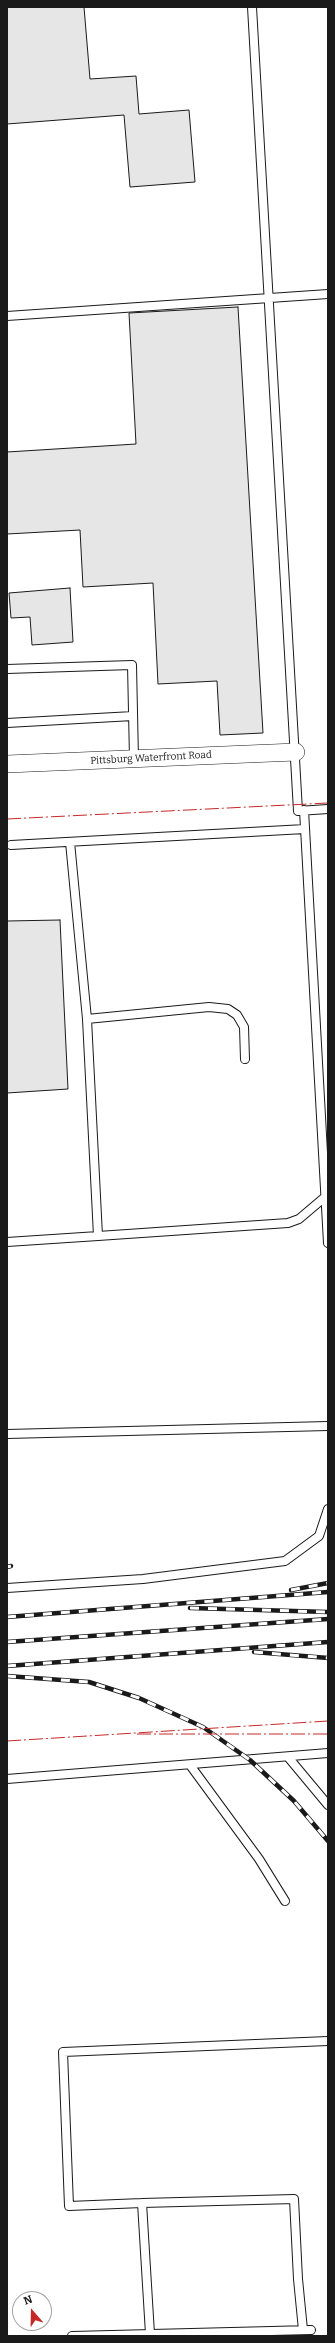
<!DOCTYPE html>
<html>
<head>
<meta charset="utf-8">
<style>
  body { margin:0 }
  #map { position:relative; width:335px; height:2343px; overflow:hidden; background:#fff; font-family:Bitter,serif }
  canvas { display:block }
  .frame { position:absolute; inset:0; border:8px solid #1a1a1a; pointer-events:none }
  .north { position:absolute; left:12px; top:2291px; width:40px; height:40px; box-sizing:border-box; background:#fff; border:1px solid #a3a3a3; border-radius:50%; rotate:340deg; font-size:11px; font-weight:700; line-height:16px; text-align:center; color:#1a1a1a }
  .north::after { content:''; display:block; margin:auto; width:14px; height:18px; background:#c62828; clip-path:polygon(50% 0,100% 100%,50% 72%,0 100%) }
</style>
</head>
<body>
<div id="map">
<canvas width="335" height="2343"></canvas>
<div class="frame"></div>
<div class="north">N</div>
</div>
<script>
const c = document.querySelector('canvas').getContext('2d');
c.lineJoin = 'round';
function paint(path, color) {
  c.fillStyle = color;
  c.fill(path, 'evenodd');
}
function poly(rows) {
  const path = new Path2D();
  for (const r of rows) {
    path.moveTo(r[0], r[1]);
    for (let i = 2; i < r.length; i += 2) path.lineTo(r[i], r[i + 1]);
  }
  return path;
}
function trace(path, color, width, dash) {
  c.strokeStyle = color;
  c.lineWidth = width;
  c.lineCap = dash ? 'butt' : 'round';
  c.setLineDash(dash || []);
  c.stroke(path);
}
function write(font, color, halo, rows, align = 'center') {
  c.font = font + ' Bitter,serif';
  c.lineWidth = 3;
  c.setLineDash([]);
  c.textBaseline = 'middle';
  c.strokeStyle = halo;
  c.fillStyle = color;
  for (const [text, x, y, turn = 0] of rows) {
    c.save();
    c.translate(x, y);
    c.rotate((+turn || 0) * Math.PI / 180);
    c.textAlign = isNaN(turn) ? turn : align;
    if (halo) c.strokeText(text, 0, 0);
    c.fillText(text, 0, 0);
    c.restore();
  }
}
const building = poly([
  [7,7,84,7,90,79,136,76,139,114,189,110,195,182,130,187,124,115,7,124,7,7],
  [238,307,263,733,220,735,217,681,158,684,153,583,83,587,80,530,7,534,7,452,136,444,129,313,238,307],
  [70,588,73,642,32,645,30,617,11,618,9,593,70,588],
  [60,920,68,1089,7,1093,7,921,60,920]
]);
const lane = poly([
  [252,7,298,811,328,809],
  [7,316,328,294],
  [7,669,132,665,134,759],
  [7,723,133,716],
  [304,810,328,1243],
  [70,842,87,1019,209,1007,228,1009,237,1015,244,1027,245,1059],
  [11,845,305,829],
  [98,1236,288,1223,299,1219,325,1197],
  [7,1242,98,1236,87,1019],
  [7,1434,328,1426],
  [7,1588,143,1579,285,1561,319,1536,328,1509],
  [288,1757,328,1805],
  [190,1765,259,1859,285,1901],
  [7,1779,328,1753],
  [142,2203,69,2206,63,2052,328,2041],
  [150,2334,142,2203,294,2199,298,2279,303,2330],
  [72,2336,311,2330]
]);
const street = poly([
  [7,764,296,752]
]);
const rail = poly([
  [7,1567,11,1566],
  [291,1590,328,1583],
  [190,1608,328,1612],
  [7,1617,328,1592],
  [7,1642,328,1619],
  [254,1652,328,1658],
  [7,1666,328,1642],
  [7,1676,89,1682,139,1698,203,1727,250,1760,294,1801,328,1841]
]);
const power = poly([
  [7,819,328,803],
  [137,1734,328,1734],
  [7,1741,328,1721]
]);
const streetNames = [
  ["Pittsburg Waterfront Road",151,758,-3]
];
paint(building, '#e6e6e6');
trace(building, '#1a1a1a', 1);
trace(lane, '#1a1a1a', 10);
trace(street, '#1a1a1a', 18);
trace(lane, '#fff', 8);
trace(street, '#fff', 17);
trace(rail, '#1a1a1a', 4.5);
trace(rail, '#fff', 3, [9]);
trace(power, '#c62828', 1, [14, 3, 2, 3]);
write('10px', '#1a1a1a', '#fff', streetNames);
</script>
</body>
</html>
